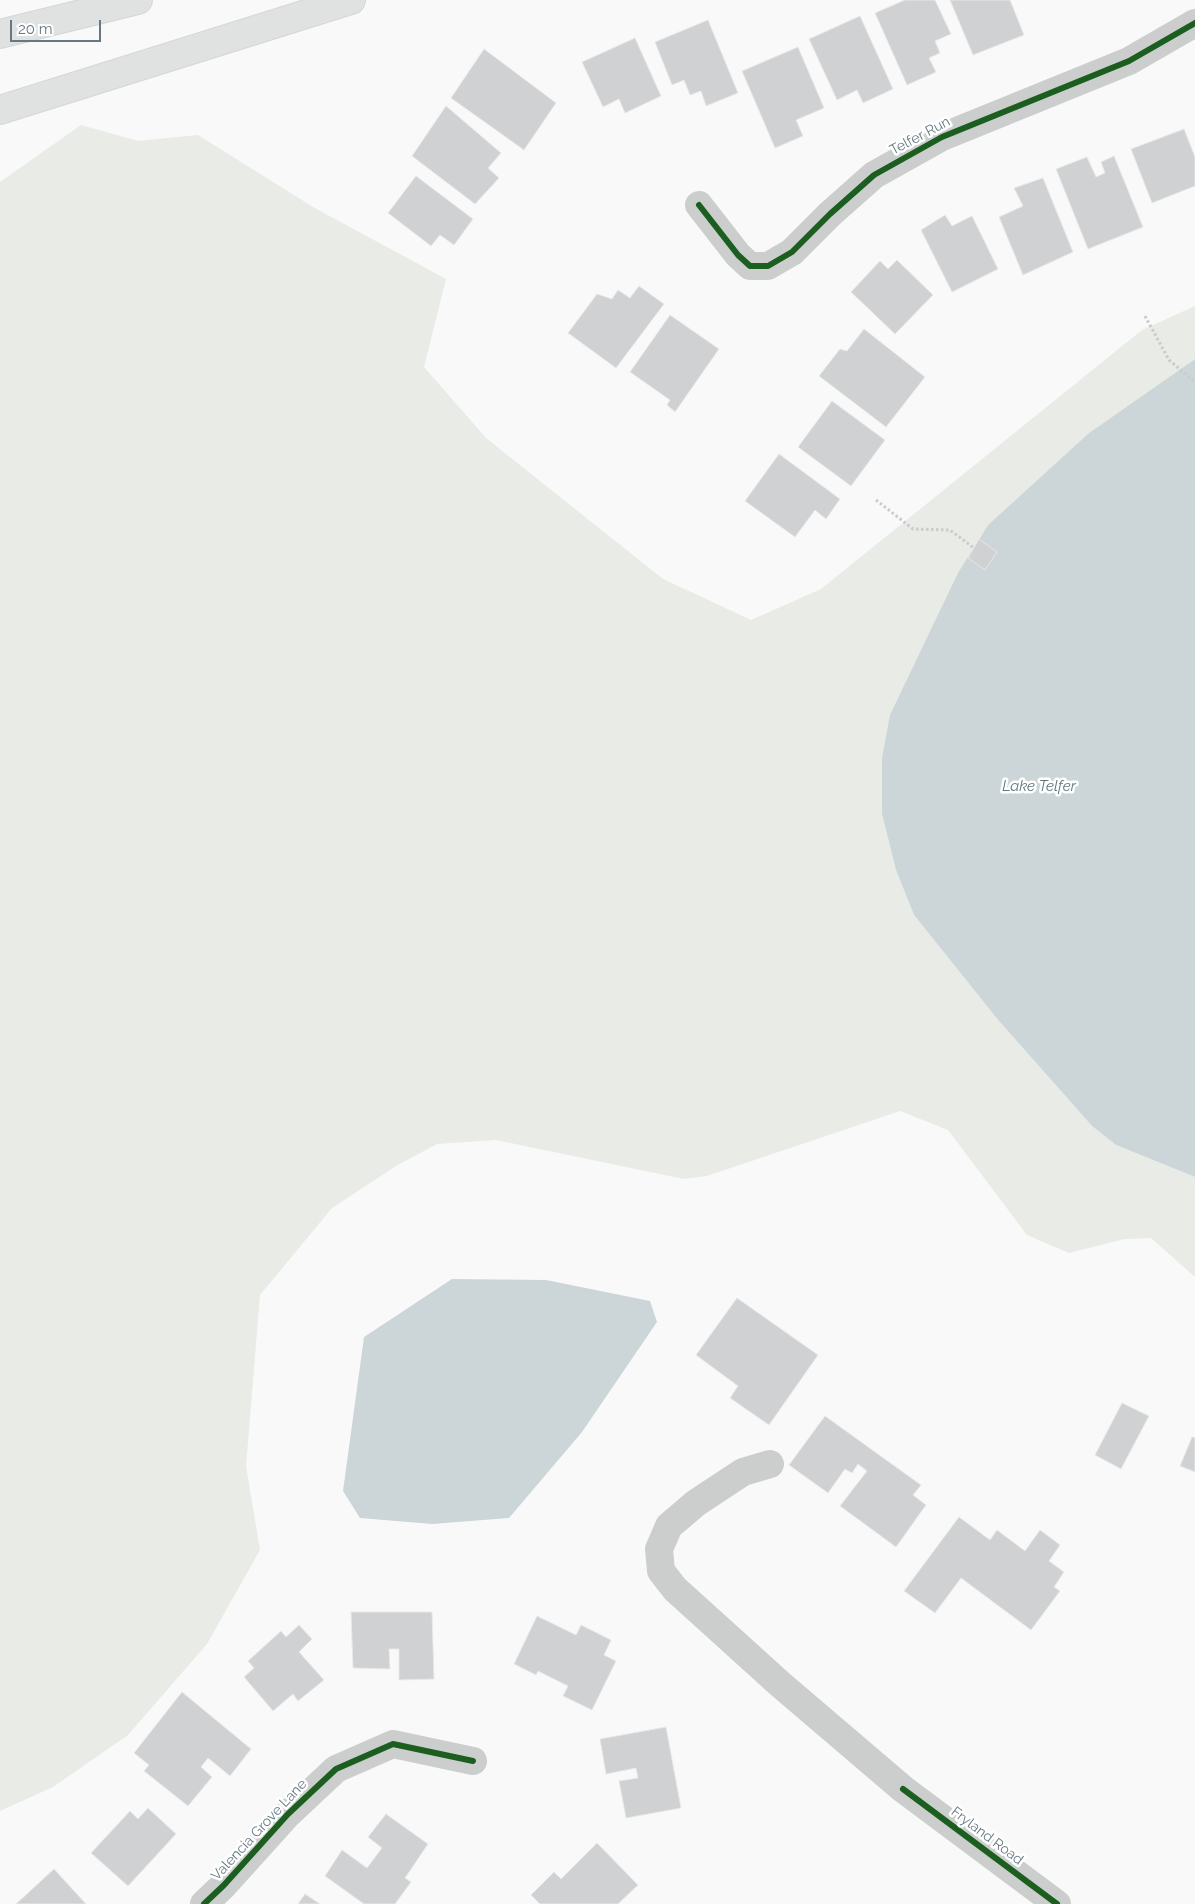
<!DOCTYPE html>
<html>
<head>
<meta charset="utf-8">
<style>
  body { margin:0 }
  #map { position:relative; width:1195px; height:1904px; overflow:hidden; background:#f9f9f9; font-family:Raleway,sans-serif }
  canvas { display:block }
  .scale { position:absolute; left:10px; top:20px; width:91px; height:22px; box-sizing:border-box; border:2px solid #647983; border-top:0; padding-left:6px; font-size:15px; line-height:18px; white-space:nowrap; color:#647983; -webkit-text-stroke:4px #fff; paint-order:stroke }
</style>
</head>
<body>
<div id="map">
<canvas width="1195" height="1904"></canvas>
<div class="scale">20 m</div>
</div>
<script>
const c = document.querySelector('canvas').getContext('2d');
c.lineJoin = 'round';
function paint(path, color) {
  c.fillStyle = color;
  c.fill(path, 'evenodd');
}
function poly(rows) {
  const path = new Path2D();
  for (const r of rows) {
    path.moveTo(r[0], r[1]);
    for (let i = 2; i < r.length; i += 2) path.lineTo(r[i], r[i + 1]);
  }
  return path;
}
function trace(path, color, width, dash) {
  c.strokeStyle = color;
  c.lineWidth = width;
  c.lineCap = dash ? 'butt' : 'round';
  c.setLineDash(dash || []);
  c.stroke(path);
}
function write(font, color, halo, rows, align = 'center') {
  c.font = font + ' Raleway,sans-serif';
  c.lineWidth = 5;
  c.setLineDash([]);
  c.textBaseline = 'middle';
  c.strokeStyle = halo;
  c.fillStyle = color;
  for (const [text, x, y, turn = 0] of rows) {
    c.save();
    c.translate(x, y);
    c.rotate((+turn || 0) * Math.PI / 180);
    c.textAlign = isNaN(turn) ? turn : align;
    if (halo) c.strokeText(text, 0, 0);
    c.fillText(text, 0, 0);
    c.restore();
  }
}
const green = poly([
  [81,125,138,141,198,135,313,207,446,279,424,367,486,438,663,579,751,620,821,589,1142,330,1195,306,1195,359,1089,433,988,525,979,539,882,758,882,814,896,870,914,915,999,1021,1092,1126,1116,1145,1195,1177,1195,1277,1151,1238,1125,1239,1069,1253,1027,1235,948,1130,900,1111,707,1176,684,1179,496,1140,437,1144,396,1166,332,1208,260,1295,246,1466,260,1550,207,1644,128,1735,53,1787,0,1811,0,182]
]);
const water = poly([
  [1195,359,1195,1177,1116,1145,1092,1126,999,1021,914,915,896,870,882,814,882,758,890,715,958,573,988,525,1089,433],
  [452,1279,546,1280,650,1301,657,1322,582,1432,509,1518,432,1524,360,1518,343,1491,364,1337]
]);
const building = poly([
  [905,0,935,0,951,34,935,41,940,53,929,58,936,72,907,85,875,13,905,0],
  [950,0,1010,0,1024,35,973,55,950,0],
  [860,16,893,89,863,103,857,90,837,100,809,39,860,16],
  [708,20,738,93,706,106,701,91,690,95,684,80,672,85,655,42,708,20],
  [635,38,661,96,625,113,619,99,603,107,582,62,635,38],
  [798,47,824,108,796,120,803,136,775,148,742,71,798,47],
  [484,49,556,103,524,150,451,98,484,49],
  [446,106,501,153,488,168,499,178,475,204,412,156,446,106],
  [1184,129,1195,157,1195,186,1152,203,1131,149,1184,129],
  [1114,156,1143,227,1088,249,1056,169,1087,157,1096,177,1105,173,1101,162,1114,156],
  [416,176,473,219,454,245,440,235,431,246,388,213,416,176],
  [1043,178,1073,252,1023,275,999,217,1023,206,1014,188,1043,178],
  [945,215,952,226,972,216,998,269,952,292,921,230,945,215],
  [897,260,933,295,895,334,851,292,880,261,888,269,897,260],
  [639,286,664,304,616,368,568,333,597,294,612,299,618,290,630,298,639,286],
  [670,315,719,349,675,412,667,405,670,400,630,372,670,315],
  [864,329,925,377,886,427,819,376,840,349,847,351,864,329],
  [832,401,885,440,851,486,798,447,832,401],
  [779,454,840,499,826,519,815,510,795,537,745,501,779,454],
  [979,539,997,552,985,570,968,558,979,539],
  [737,1298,818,1355,769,1425,730,1398,738,1386,696,1355,737,1298],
  [1122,1403,1149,1416,1121,1469,1095,1455,1122,1403],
  [825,1416,921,1485,913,1495,926,1505,896,1547,840,1506,867,1471,858,1464,852,1473,845,1469,828,1493,789,1465,825,1416],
  [1192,1437,1195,1438,1195,1472,1180,1466,1192,1437],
  [959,1517,990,1540,997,1530,1025,1551,1040,1530,1060,1545,1049,1561,1064,1572,1054,1587,1060,1591,1031,1630,961,1578,935,1613,904,1591,959,1517],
  [351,1612,432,1612,434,1679,399,1680,399,1649,389,1649,390,1669,353,1668,351,1612],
  [537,1616,576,1635,581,1625,611,1640,604,1655,616,1661,592,1710,563,1696,568,1686,538,1671,536,1675,514,1664,537,1616],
  [299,1625,312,1639,299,1652,324,1680,298,1701,293,1694,273,1711,244,1677,254,1668,248,1661,281,1631,286,1637,299,1625],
  [182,1692,251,1749,230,1776,208,1758,201,1767,212,1777,188,1806,144,1771,149,1765,134,1753,182,1692],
  [666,1727,681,1808,626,1818,619,1781,638,1778,636,1768,606,1774,600,1739,666,1727],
  [148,1808,176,1834,128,1886,91,1853,130,1811,138,1819,148,1808],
  [386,1814,428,1844,405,1878,411,1882,395,1904,364,1904,325,1876,342,1850,367,1868,382,1848,368,1837,386,1814],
  [597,1843,638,1885,618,1904,540,1904,531,1895,554,1872,561,1879,597,1843],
  [54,1869,86,1904,16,1904,54,1869],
  [305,1894,320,1904,298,1904,305,1894]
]);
const path = poly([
  [1145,316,1169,360,1195,382],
  [876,500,913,529,950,530,974,548]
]);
const minor = poly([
  [699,205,738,255,750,266,768,266,792,252,830,214,874,175,942,137,1129,61,1195,23],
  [770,1464,743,1472,696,1503,669,1526,659,1549,661,1571,675,1589,780,1684,903,1789,1057,1904],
  [204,1904,224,1885,288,1814,336,1769,393,1744,473,1761]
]);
const highway = poly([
  [0,34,138,0],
  [0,110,351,0]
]);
const cycleway = poly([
  [699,205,738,255,750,266,768,266,792,252,830,214,874,175,942,137,1129,61,1195,23],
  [903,1789,1057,1904],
  [204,1904,224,1885,288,1814,336,1769,393,1744,473,1761]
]);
const streetNames = [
  ["Telfer Run",920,136,-28],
  ["Valencia Grove Lane",259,1830,-47],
  ["Fryland Road",987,1836,37]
];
const waterNames = [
  ["Lake Telfer",1039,786]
];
paint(green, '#e8ebe6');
paint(water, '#ccd6d8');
paint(building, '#cfd1d2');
trace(building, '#e8e8e8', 1);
trace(highway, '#d5d6d6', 30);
trace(path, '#cacbcc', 3, [2.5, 2.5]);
trace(minor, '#cccece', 28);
trace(highway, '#e0e1e1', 28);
trace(cycleway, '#1b5e20', 6);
write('14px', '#647983', '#fff', streetNames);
write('italic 15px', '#5f777c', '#fff', waterNames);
</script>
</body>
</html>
